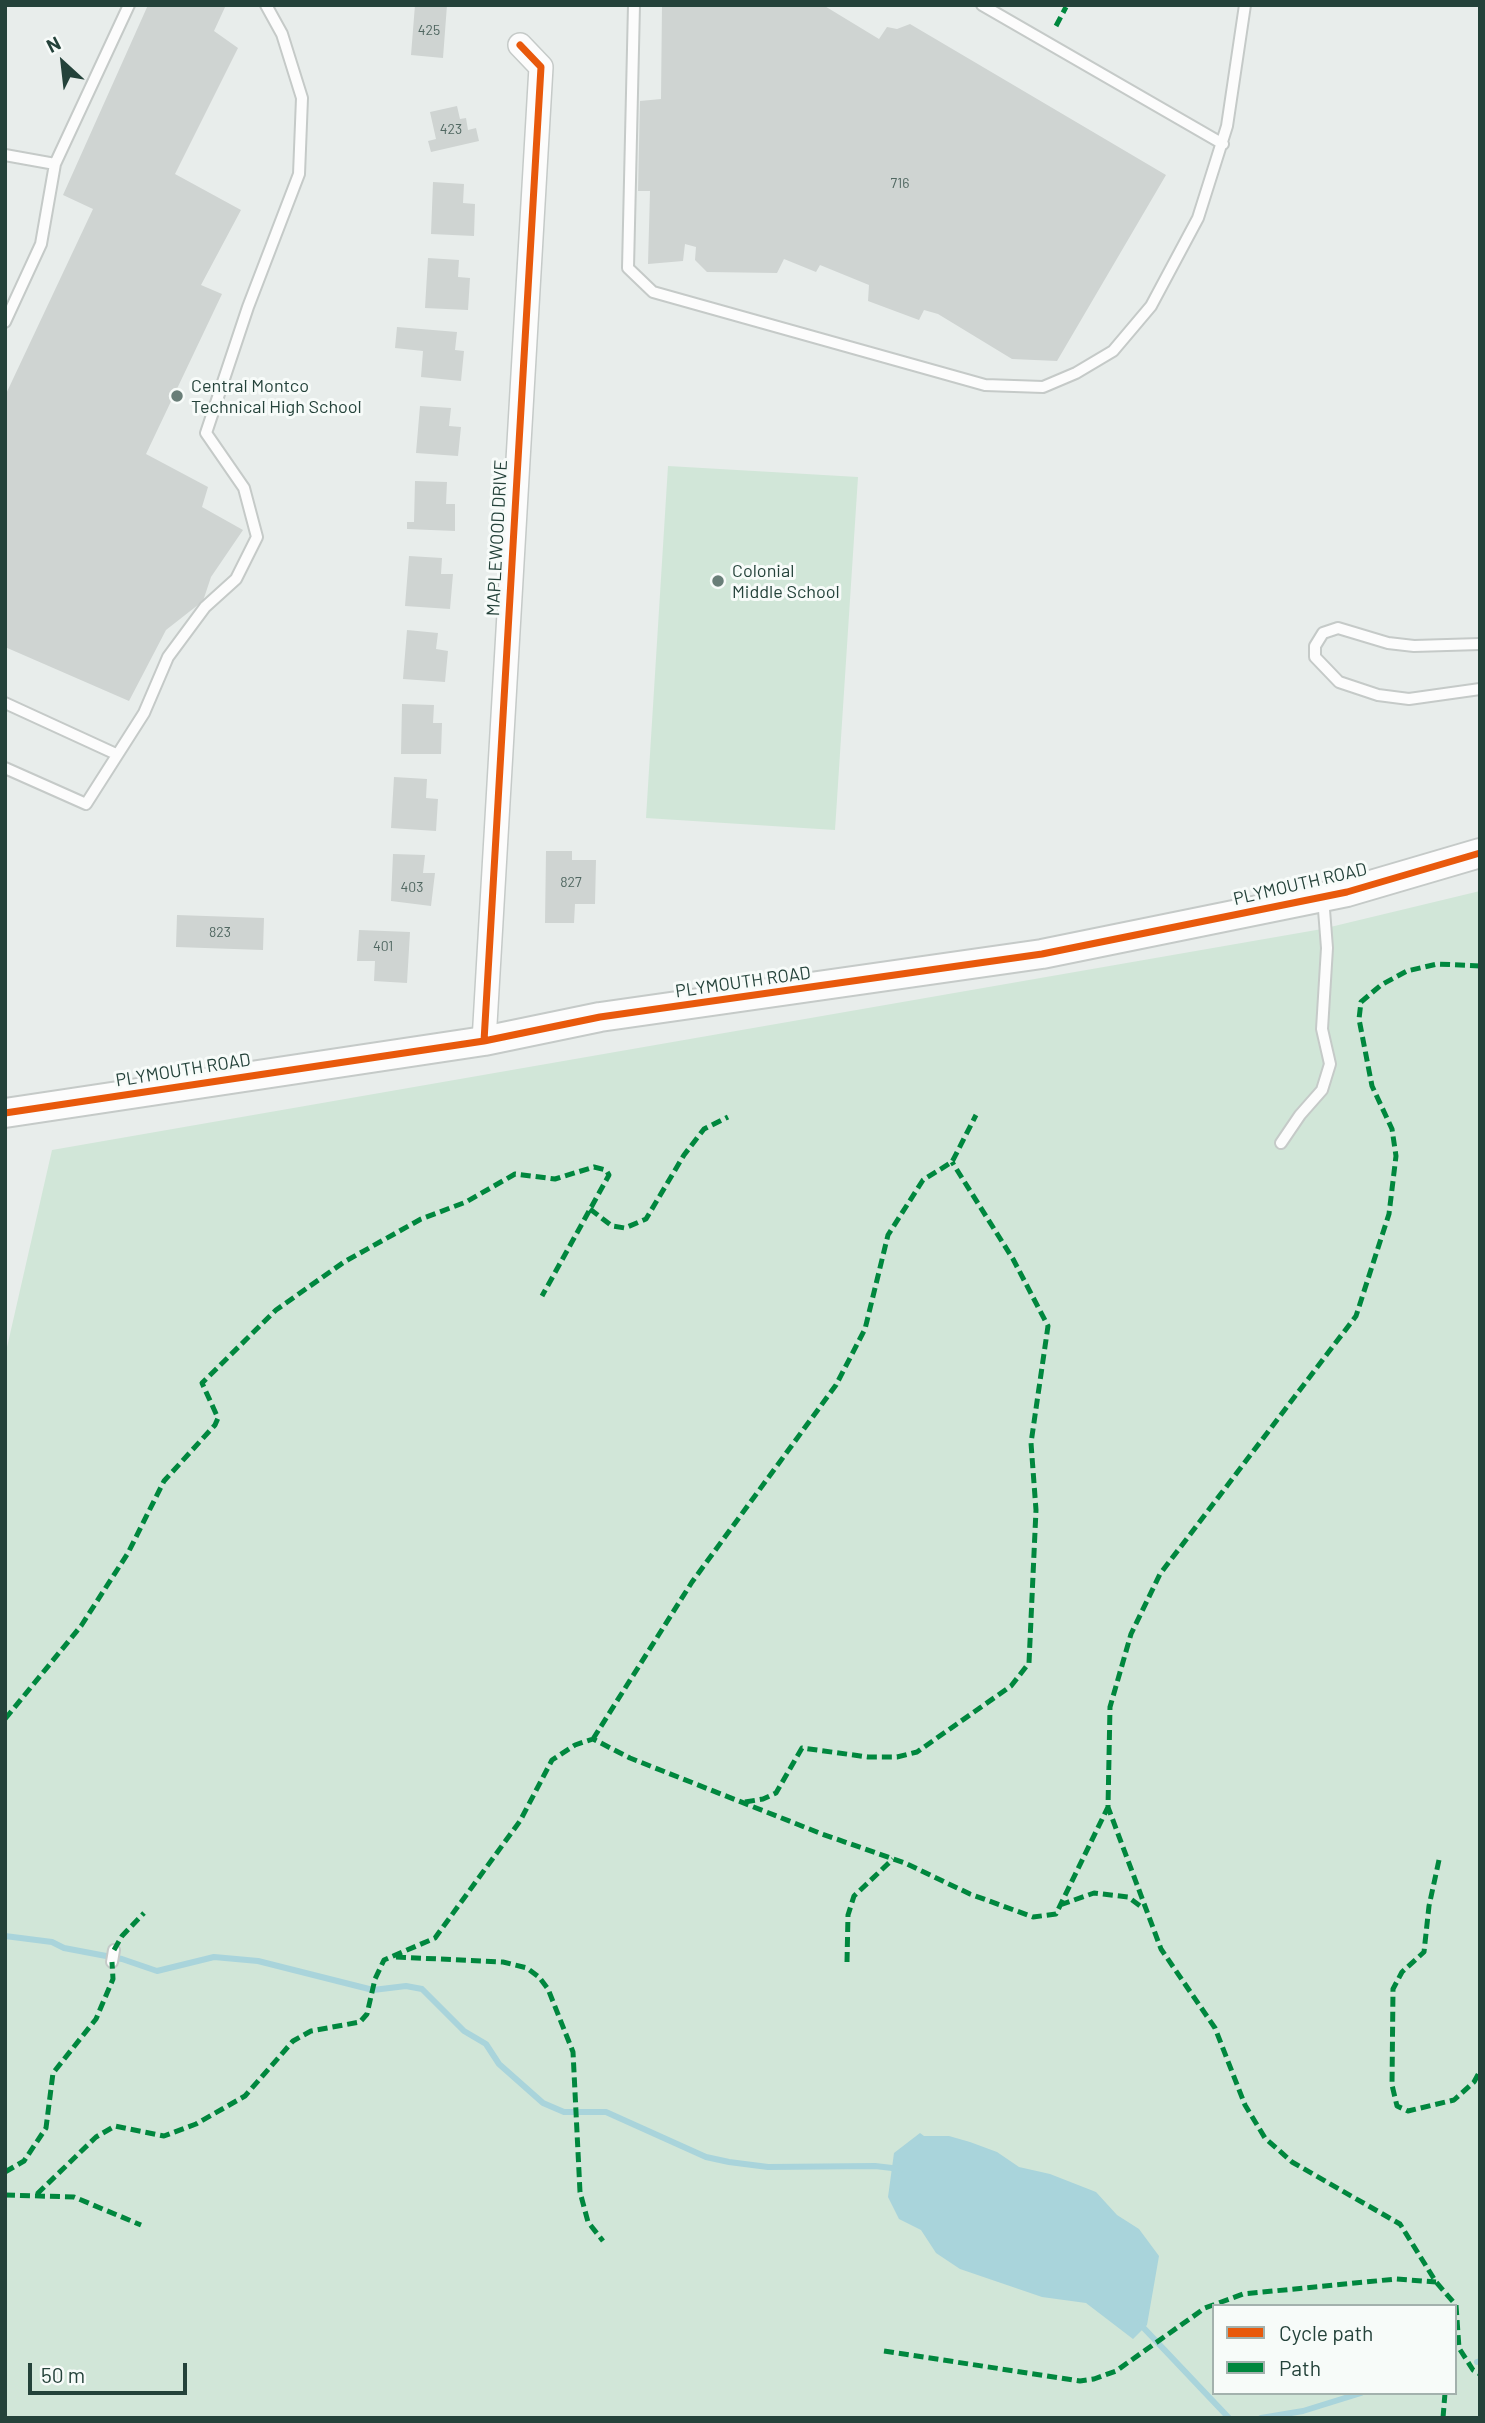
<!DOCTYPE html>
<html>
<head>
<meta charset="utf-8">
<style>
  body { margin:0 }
  #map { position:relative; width:1485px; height:2423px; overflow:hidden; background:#e8edeb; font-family:Barlow,sans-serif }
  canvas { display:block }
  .frame { position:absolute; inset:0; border:7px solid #24423a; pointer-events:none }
  .legend { position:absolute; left:1212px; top:2304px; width:245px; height:91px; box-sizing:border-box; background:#f7fbf9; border:2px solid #a3b1ad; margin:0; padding:9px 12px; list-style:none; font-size:21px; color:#24423a }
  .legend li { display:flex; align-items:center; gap:14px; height:35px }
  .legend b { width:35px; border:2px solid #a3b1ad }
  .north { position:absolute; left:28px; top:28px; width:70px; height:70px; -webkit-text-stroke:5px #f7fbf9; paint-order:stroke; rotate:333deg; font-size:19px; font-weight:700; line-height:28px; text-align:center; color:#24423a }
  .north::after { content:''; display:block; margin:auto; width:24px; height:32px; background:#24423a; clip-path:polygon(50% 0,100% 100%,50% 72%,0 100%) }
  .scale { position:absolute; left:28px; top:2363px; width:159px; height:32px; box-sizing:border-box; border:4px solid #24423a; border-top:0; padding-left:9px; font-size:21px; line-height:24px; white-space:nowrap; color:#24423a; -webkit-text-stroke:5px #f7fbf9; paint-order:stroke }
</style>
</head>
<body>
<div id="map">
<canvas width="1485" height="2423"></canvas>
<div class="frame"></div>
<ul class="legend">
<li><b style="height:9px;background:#e8590c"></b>Cycle path</li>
<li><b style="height:9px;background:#00873e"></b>Path</li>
</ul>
<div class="north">N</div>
<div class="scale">50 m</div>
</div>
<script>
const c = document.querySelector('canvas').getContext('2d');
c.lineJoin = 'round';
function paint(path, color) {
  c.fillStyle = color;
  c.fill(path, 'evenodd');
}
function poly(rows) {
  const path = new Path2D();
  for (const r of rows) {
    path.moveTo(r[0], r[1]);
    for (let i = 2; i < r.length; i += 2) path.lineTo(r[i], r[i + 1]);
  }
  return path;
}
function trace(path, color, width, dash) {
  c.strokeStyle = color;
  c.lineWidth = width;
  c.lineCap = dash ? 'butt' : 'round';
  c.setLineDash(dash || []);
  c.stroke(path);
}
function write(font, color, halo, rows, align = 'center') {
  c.font = font + ' Barlow,sans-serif';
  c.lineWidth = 6;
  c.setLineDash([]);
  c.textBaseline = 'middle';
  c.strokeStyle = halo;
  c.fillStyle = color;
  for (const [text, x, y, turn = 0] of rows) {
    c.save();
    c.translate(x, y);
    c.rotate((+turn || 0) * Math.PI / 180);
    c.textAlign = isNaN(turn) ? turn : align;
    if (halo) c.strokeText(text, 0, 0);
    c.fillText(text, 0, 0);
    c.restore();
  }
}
const green = poly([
  [668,466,858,477,835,830,646,818],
  [1480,891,1480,2418,5,2418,5,1356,52,1150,1322,929],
  [1214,2306,1455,2306,1455,2393,1214,2393]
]);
const water = poly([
  [920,2133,924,2136,949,2136,970,2142,997,2152,1019,2167,1050,2174,1096,2192,1117,2215,1139,2229,1159,2256,1147,2325,1133,2339,1086,2303,1042,2297,960,2269,936,2253,921,2230,899,2219,888,2197,894,2153]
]);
const stream = poly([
  [5,1936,52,1942,64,1948,122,1959,157,1971,214,1957,258,1961,373,1990,406,1986,422,1989,464,2031,486,2044,499,2064,543,2103,564,2112,606,2112,706,2157,729,2162,768,2167,875,2166,892,2168,899,2172],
  [1139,2323,1229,2418],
  [1477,2362,1480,2361],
  [1261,2418,1303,2411,1361,2393]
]);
const building = poly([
  [148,5,226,5,214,31,238,48,175,174,241,210,201,285,222,294,146,454,208,487,202,507,243,530,211,577,203,601,166,630,129,701,5,647,5,396,93,209,63,195],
  [415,5,447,5,443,58,411,55],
  [662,5,823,5,879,39,887,27,897,29,910,24,1166,175,1057,361,1012,359,938,314,924,310,919,320,868,301,869,285,820,265,816,272,784,259,777,273,707,272,695,260,696,247,685,244,683,261,648,264,650,191,638,191,640,101,661,99],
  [457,106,460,119,466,118,468,130,476,128,479,141,431,152,428,141,436,139,430,112],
  [433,182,464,184,463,203,475,204,474,236,431,234],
  [428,258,459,260,458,277,470,278,468,310,425,308],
  [397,327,457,332,455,350,464,351,461,381,421,377,423,351,395,348],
  [420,406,451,408,449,426,461,427,458,456,416,453],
  [415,481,447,482,446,504,455,504,455,531,407,529,407,522,414,522],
  [409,556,442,558,441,574,453,574,450,609,405,606],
  [407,630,438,633,436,649,448,651,445,682,403,679],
  [402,704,434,705,433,723,442,723,441,754,401,754],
  [394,777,427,779,426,798,438,799,436,831,391,828],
  [546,851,572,851,572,860,596,860,595,904,575,904,574,923,545,923],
  [393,854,425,855,423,873,435,873,431,906,391,901],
  [177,915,264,918,263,950,176,947],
  [359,930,410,932,407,983,374,981,375,961,357,961]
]);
const service = poly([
  [634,5,628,268,653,292,985,385,1043,387,1076,373,1113,351,1151,306,1198,218,1227,126,1245,5],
  [982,5,1223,144],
  [5,155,55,164,129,5],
  [5,322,41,244,55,164],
  [1480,644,1414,646,1388,643,1338,628,1323,633,1315,646,1315,657,1339,682,1378,695,1409,699,1480,689],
  [5,703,116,754],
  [5,768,86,804,144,713,168,657,205,607,236,579,257,537,244,488,206,433,248,307,299,174,302,98,282,34,266,5],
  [1281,1143,1300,1115,1322,1090,1330,1064,1322,1029,1327,948,1323,897],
  [112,1962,114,1950]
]);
const minor = poly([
  [484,1041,541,67,520,45]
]);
const tertiary = poly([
  [5,1113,484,1041,600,1017,1042,954,1347,892,1480,853]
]);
const quiet = poly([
  [1056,26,1066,7],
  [1480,966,1437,964,1407,971,1381,985,1361,1002,1359,1019,1372,1086,1392,1129,1396,1156,1389,1214,1356,1316,1160,1574,1131,1634,1110,1707,1108,1807,1161,1949,1215,2028,1245,2105,1265,2138,1292,2162,1400,2224,1436,2282,1456,2305,1459,2348,1473,2370,1480,2374],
  [590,1209,612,1226,625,1228,646,1219,684,1155,704,1129,728,1117],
  [5,1719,81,1626,128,1553,164,1481,215,1425,218,1418,202,1383,276,1310,344,1262,421,1219,466,1202,515,1174,555,1179,594,1167,606,1170,609,1175,542,1296],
  [593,1739,692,1582,836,1385,865,1329,888,1235,923,1180,952,1162,976,1115],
  [745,1802,763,1799,776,1793,802,1748,868,1757,897,1757,917,1752,1011,1686,1029,1663,1036,1510,1031,1443,1048,1326,1013,1259,952,1162],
  [1439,1860,1429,1906,1424,1952,1402,1972,1393,1989,1392,2085,1397,2106,1408,2111,1454,2100,1474,2082,1480,2071],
  [1060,1905,1094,1893,1128,1897,1143,1908],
  [114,1950,122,1936,144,1913],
  [396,1957,503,1962,527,1968,539,1977,548,1989,573,2052,580,2192,588,2222,603,2241],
  [847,1962,848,1915,854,1896,893,1859],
  [5,2172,24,2161,46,2128,53,2073,96,2019,113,1979,112,1962],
  [37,2194,96,2137,115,2126,164,2136,196,2124,245,2096,293,2041,311,2031,360,2022,367,2014,375,1979,384,1960,435,1938,520,1821,552,1760,575,1745,593,1739,630,1758,822,1834,905,1863,970,1894,1033,1917,1056,1914,1108,1807],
  [5,2195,74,2197,141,2225],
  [884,2351,1080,2381,1094,2379,1116,2371,1205,2308,1243,2294,1396,2279,1436,2282],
  [1443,2418,1445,2393]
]);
const cycleway = poly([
  [484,1041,541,67,520,45],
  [5,1113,484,1041,600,1017,1042,954,1347,892,1480,853]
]);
const markers = [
  [177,396,7,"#697e78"],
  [718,581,7,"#697e78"]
];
const numberNames = [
  ["425",429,30],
  ["423",451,129],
  ["716",900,183],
  ["827",571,882],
  ["403",412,887],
  ["823",220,932],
  ["401",383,946]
];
const poiNames = [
  ["Central Montco",191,386],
  ["Technical High School",191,407],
  ["Colonial",732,571],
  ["Middle School",732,592]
];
const streetNames = [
  ["MAPLEWOOD DRIVE",497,538,-87],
  ["PLYMOUTH ROAD",1300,884,-13],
  ["PLYMOUTH ROAD",743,982,-8],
  ["PLYMOUTH ROAD",183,1070,-9]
];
paint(green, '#d1e6d8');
paint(water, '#a9d4db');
trace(stream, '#a9d4db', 6);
paint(building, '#cfd4d2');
trace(service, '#c5cac8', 14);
trace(minor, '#c5cac8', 26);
trace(tertiary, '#c5cac8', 32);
trace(service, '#fcfcfc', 10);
trace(minor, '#fcfcfc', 23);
trace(tertiary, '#fcfcfc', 28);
trace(quiet, '#00873e', 5, [10, 5]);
trace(cycleway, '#e8590c', 7);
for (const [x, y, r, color] of markers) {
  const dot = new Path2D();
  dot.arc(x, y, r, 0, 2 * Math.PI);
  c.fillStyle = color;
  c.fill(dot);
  trace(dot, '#f7fbf9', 2.5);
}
write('14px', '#506761', null, numberNames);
write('18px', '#24423a', '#f7fbf9', poiNames, 'left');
write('18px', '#24423a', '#f7fbf9', streetNames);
</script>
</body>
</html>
